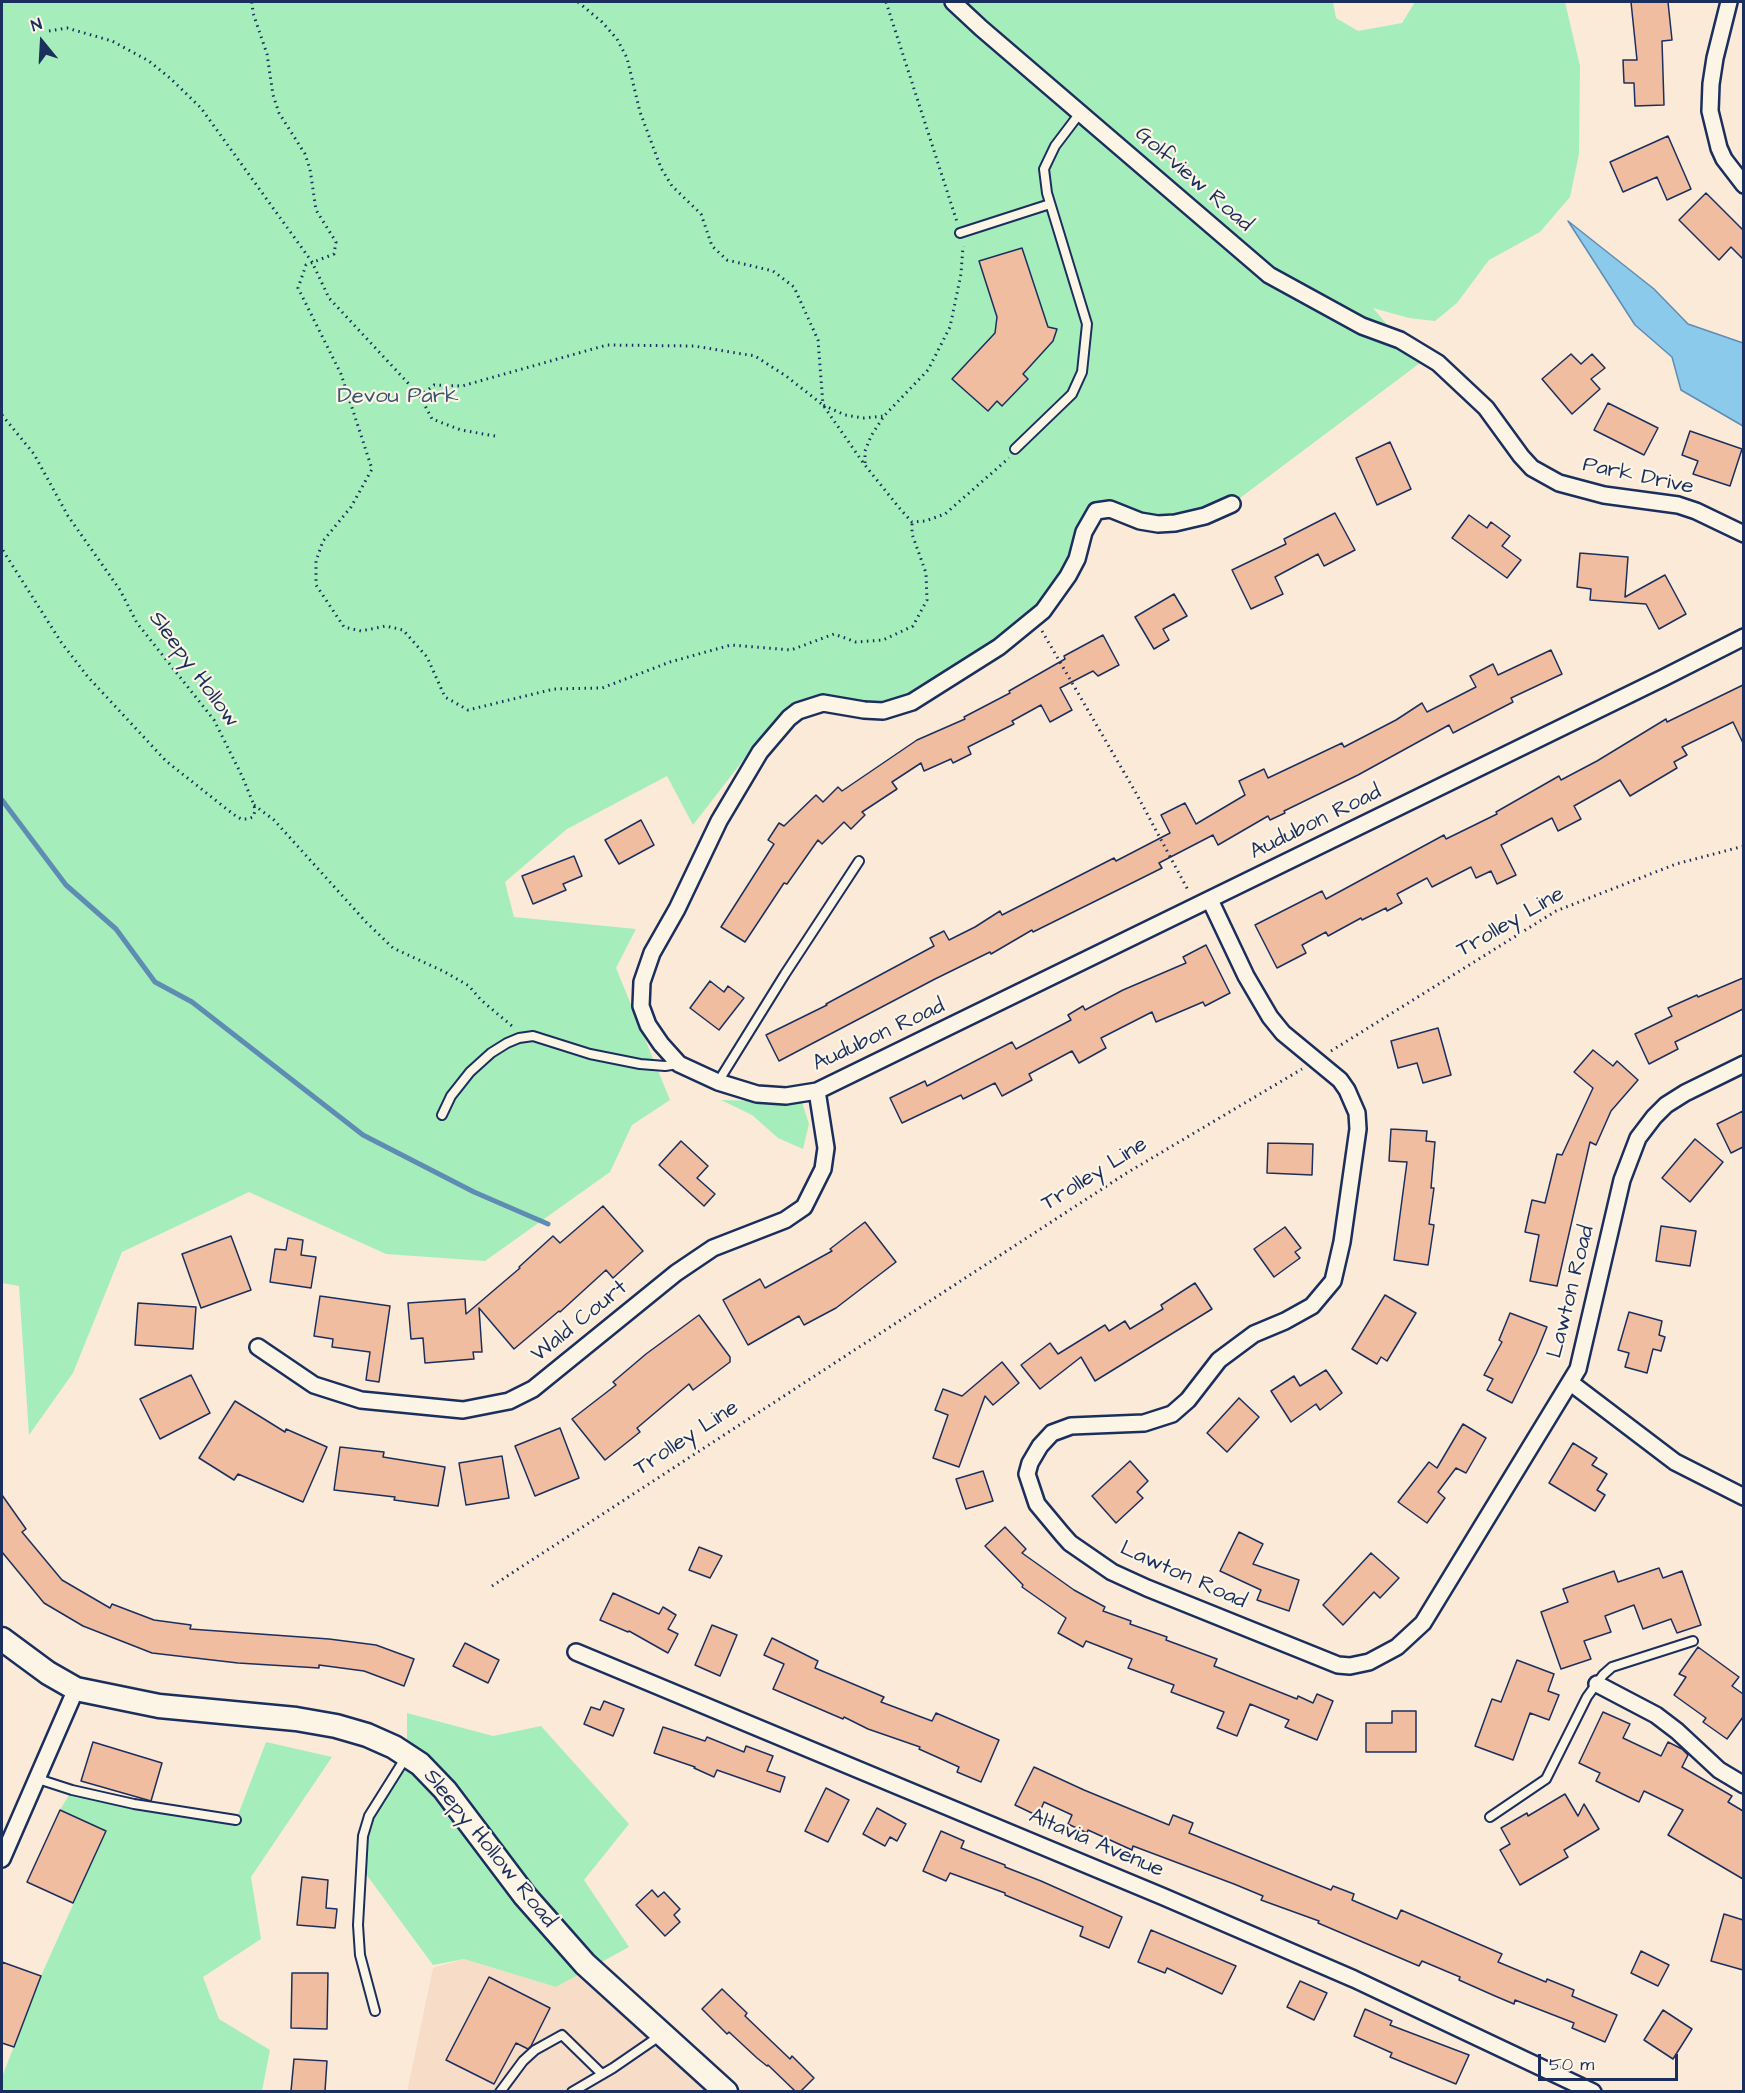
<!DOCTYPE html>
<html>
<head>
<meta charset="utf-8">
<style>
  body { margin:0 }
  #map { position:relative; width:1745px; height:2093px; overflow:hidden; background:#faead7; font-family:"Architects Daughter",sans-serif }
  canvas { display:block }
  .frame { position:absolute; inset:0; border:3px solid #1b2f5e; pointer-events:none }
  .north { position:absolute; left:12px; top:12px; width:60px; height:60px; -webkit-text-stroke:4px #fcf5e5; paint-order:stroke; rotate:342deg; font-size:16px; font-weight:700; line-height:24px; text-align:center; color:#1b2f5e }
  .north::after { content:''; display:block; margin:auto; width:21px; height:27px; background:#1b2f5e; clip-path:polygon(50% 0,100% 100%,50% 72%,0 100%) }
  .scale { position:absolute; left:1538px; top:2054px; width:140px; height:27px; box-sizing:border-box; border:3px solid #1b2f5e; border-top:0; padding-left:8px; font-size:18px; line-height:21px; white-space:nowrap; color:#1b2f5e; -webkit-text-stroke:4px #fcf5e5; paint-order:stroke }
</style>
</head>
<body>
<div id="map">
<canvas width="1745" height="2093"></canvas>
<div class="frame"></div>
<div class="north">N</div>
<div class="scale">50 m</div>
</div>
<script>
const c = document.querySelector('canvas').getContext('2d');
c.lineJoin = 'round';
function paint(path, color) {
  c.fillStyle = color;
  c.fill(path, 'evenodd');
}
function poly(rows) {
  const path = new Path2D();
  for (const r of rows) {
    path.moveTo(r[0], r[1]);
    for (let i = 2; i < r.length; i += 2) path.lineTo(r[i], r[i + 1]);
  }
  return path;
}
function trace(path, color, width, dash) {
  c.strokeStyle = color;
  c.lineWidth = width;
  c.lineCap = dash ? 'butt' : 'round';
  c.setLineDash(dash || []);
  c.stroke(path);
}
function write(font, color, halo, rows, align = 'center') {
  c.font = font + ' "Architects Daughter",sans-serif';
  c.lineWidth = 4.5;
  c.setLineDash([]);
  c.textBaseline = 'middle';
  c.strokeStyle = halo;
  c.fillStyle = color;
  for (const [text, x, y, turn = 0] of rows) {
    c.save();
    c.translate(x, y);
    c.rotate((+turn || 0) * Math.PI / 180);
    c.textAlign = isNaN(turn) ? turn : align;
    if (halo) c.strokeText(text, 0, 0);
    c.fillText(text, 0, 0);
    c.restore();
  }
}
const built = poly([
  [464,1959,556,1987,590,1968,726,2092,407,2092,433,1968]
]);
const green = poly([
  [2,2,1333,2,1336,18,1358,31,1402,23,1415,2,1565,2,1580,66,1579,154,1570,197,1540,232,1489,260,1457,303,1435,321,1409,318,1373,308,1400,340,1428,357,1232,504,1175,523,1096,511,1068,576,999,647,883,711,823,703,779,714,693,825,667,776,567,829,505,882,514,917,636,929,616,968,670,1100,632,1125,610,1172,485,1261,386,1254,249,1192,122,1252,73,1373,29,1435,19,1286,2,1283],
  [721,1100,802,1102,809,1124,803,1149,778,1138,752,1115],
  [407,1713,493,1736,541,1726,629,1824,584,1880,629,1947,556,1987,464,1959,433,1965,360,1866,369,1816,407,1756],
  [266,1742,332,1757,251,1877,261,1939,203,1977,219,2019,270,2050,262,2091,2,2092,2,2077,41,1976,106,1831,60,1810,72,1790,236,1820]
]);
const water = poly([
  [1568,221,1654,289,1688,324,1743,343,1743,426,1681,390,1672,357,1635,325,1568,221]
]);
const stream = poly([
  [2,800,66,885,116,929,155,982,192,1002,363,1135,474,1192,548,1224]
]);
const building = poly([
  [1631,2,1668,2,1672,40,1662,41,1664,105,1635,106,1634,83,1624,83,1623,60,1637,60,1631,2],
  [1668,136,1691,189,1667,200,1657,177,1623,192,1610,162,1668,136],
  [1706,193,1743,230,1743,259,1731,247,1719,260,1679,220,1706,193],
  [1022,248,1048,327,1057,329,1053,341,1023,374,1028,379,1002,406,997,401,988,411,952,379,995,333,997,317,979,261,1022,248],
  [1571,354,1581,364,1592,354,1605,368,1591,379,1600,389,1572,414,1542,379,1571,354],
  [1608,403,1658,428,1644,455,1594,430,1608,403],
  [1690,431,1742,449,1730,486,1693,474,1698,461,1682,455,1690,431],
  [1390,442,1411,489,1377,505,1356,458,1390,442],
  [1335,513,1355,550,1324,566,1318,554,1275,577,1283,594,1251,609,1232,570,1286,544,1284,539,1335,513],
  [1469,515,1487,528,1491,522,1510,536,1502,546,1521,560,1507,578,1452,538,1469,515],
  [1580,553,1628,557,1625,597,1665,575,1686,614,1659,629,1646,604,1590,600,1591,589,1577,587,1580,553],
  [1174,594,1187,616,1163,629,1169,640,1154,649,1135,617,1174,594],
  [1103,635,1119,665,1098,676,1093,671,1060,688,1072,710,1050,722,1041,705,1012,721,1014,724,968,747,971,754,953,763,951,759,924,771,921,763,892,782,897,789,862,812,865,815,851,829,844,822,822,844,818,840,787,884,784,883,745,942,721,927,774,844,768,840,779,823,784,826,816,795,823,802,838,787,842,791,917,740,965,719,964,717,1010,693,1009,691,1065,659,1064,656,1103,635],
  [1551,650,1562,674,1511,698,1513,702,1453,733,1449,725,1358,775,1284,811,1285,813,1270,820,1268,816,1218,845,1213,835,1159,863,1162,868,1138,880,1033,932,1032,930,991,954,990,952,935,979,779,1061,766,1035,827,1005,826,1004,934,946,930,938,944,931,949,940,975,927,1000,911,1002,915,1114,858,1116,861,1170,833,1161,815,1185,803,1196,824,1245,795,1239,781,1264,769,1268,778,1342,743,1344,747,1396,720,1422,703,1427,712,1476,687,1470,676,1493,664,1498,675,1551,650],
  [1743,685,1743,743,1733,722,1682,747,1687,755,1674,762,1677,768,1630,796,1620,780,1574,806,1581,819,1558,831,1552,818,1501,845,1516,875,1497,884,1491,871,1476,878,1471,867,1432,887,1427,878,1397,894,1402,903,1387,911,1386,908,1362,920,1361,918,1328,936,1326,932,1302,945,1306,953,1277,968,1255,925,1322,891,1326,899,1444,835,1446,839,1497,814,1496,812,1559,776,1561,780,1597,761,1666,719,1667,722,1743,685],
  [641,820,654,845,619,864,605,840,641,820],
  [574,856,582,876,563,884,566,890,533,904,522,876,574,856],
  [1206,945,1230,993,1205,1006,1203,1002,1156,1022,1152,1012,1101,1038,1106,1048,1079,1063,1072,1051,1029,1074,1032,1080,1002,1096,995,1083,963,1099,961,1095,902,1123,890,1098,925,1081,927,1086,1012,1042,1016,1049,1071,1020,1068,1015,1083,1006,1085,1010,1123,990,1186,963,1183,957,1206,945],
  [1743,978,1743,1009,1675,1042,1678,1049,1649,1064,1635,1034,1672,1016,1668,1008,1697,995,1698,997,1743,978],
  [710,981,724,992,728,986,744,998,719,1030,690,1008,710,981],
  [1438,1028,1451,1075,1423,1083,1417,1063,1398,1068,1391,1041,1438,1028],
  [1593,1050,1613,1066,1617,1061,1638,1080,1611,1111,1596,1145,1590,1142,1557,1286,1530,1281,1539,1235,1525,1232,1532,1200,1545,1203,1557,1154,1562,1155,1593,1088,1574,1072,1593,1050],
  [1743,1111,1743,1147,1731,1153,1717,1124,1743,1111],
  [1391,1129,1427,1131,1426,1141,1435,1142,1431,1188,1434,1188,1429,1224,1434,1225,1428,1265,1394,1260,1407,1162,1389,1161,1391,1129],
  [1695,1139,1723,1162,1690,1202,1662,1178,1695,1139],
  [681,1141,708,1166,697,1178,715,1194,704,1206,659,1165,681,1141],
  [1268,1143,1313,1144,1312,1175,1267,1173,1268,1143],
  [603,1206,643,1251,613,1278,606,1270,560,1312,559,1311,514,1349,479,1308,482,1352,473,1352,474,1359,425,1363,423,1338,411,1339,408,1303,465,1299,466,1314,520,1268,519,1267,553,1236,560,1243,603,1206],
  [865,1222,896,1262,836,1308,804,1325,799,1316,748,1345,723,1300,760,1279,765,1288,832,1251,830,1249,865,1222],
  [1661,1226,1696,1231,1690,1266,1656,1261,1661,1226],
  [1285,1227,1301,1248,1295,1252,1300,1258,1274,1277,1254,1249,1285,1227],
  [231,1236,251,1290,201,1308,182,1254,231,1236],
  [288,1238,303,1240,301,1255,316,1257,311,1288,270,1282,275,1249,286,1250,288,1238],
  [1195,1283,1212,1309,1095,1381,1081,1357,1040,1389,1021,1365,1050,1343,1058,1354,1105,1325,1109,1331,1125,1321,1130,1329,1163,1309,1161,1305,1195,1283],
  [1385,1295,1416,1313,1387,1361,1381,1357,1377,1364,1352,1349,1385,1295],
  [320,1296,390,1306,379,1382,366,1380,370,1352,332,1347,333,1339,314,1336,320,1296],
  [138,1303,196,1307,193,1349,135,1345,138,1303],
  [1629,1312,1662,1321,1659,1335,1665,1337,1661,1351,1653,1349,1647,1373,1625,1367,1629,1353,1618,1350,1629,1312],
  [1510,1313,1547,1327,1536,1354,1512,1403,1487,1390,1493,1379,1484,1375,1502,1342,1499,1340,1510,1313],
  [699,1315,730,1357,730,1362,693,1390,689,1384,637,1428,640,1432,605,1460,572,1419,616,1385,613,1382,646,1354,699,1315],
  [1002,1362,1019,1383,993,1405,985,1396,959,1467,933,1458,948,1415,935,1410,943,1389,962,1396,1002,1362],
  [1326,1370,1342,1393,1320,1410,1316,1404,1291,1422,1271,1391,1294,1376,1300,1386,1326,1370],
  [191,1375,210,1413,160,1439,140,1399,191,1375],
  [1239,1398,1259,1417,1227,1452,1207,1433,1239,1398],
  [235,1401,285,1432,286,1429,327,1447,303,1502,238,1474,234,1480,199,1458,235,1401],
  [1463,1424,1486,1438,1466,1473,1456,1468,1438,1492,1445,1498,1427,1523,1398,1502,1429,1462,1437,1468,1463,1424],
  [560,1428,579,1478,535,1496,515,1446,560,1428],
  [1573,1443,1597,1458,1592,1465,1607,1474,1597,1490,1605,1495,1595,1511,1549,1483,1573,1443],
  [340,1447,384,1452,383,1457,445,1467,438,1506,394,1500,395,1497,334,1490,340,1447],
  [502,1456,509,1498,466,1505,459,1463,502,1456],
  [1130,1461,1148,1481,1137,1492,1143,1498,1116,1523,1092,1496,1130,1461],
  [983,1471,993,1501,966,1509,956,1479,983,1471],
  [2,1495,26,1529,22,1532,62,1580,110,1608,112,1604,154,1620,191,1625,190,1629,329,1639,376,1645,414,1659,404,1686,364,1671,319,1665,319,1668,238,1663,152,1653,83,1626,44,1603,2,1552,2,1495],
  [1005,1527,1026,1549,1022,1553,1074,1590,1105,1607,1103,1611,1131,1621,1130,1624,1167,1637,1166,1640,1217,1659,1214,1666,1297,1699,1298,1696,1313,1703,1317,1694,1333,1701,1317,1740,1285,1727,1289,1720,1250,1704,1237,1736,1217,1728,1224,1712,1171,1692,1174,1685,1128,1668,1132,1659,1086,1641,1083,1647,1058,1633,1066,1618,1022,1587,1023,1585,985,1546,1005,1527],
  [1239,1532,1263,1544,1253,1564,1299,1580,1289,1611,1257,1600,1261,1590,1220,1571,1239,1532],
  [699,1547,722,1556,710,1578,689,1570,699,1547],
  [1371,1553,1399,1578,1380,1598,1374,1592,1343,1625,1323,1605,1371,1553],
  [1659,1568,1663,1578,1682,1571,1701,1625,1677,1633,1671,1619,1643,1629,1634,1605,1605,1616,1611,1632,1584,1641,1591,1659,1561,1669,1541,1612,1568,1602,1563,1589,1614,1571,1618,1582,1659,1568],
  [613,1593,659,1614,663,1607,676,1615,668,1629,678,1634,668,1653,629,1631,628,1632,600,1620,613,1593],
  [712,1625,737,1635,720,1676,695,1665,712,1625],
  [772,1638,818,1661,815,1668,884,1697,881,1702,932,1721,936,1713,999,1740,981,1782,957,1772,959,1767,919,1749,920,1747,868,1729,844,1717,843,1719,773,1689,784,1664,764,1655,772,1638],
  [465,1643,499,1660,488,1683,453,1666,465,1643],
  [1698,1647,1739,1677,1732,1686,1743,1694,1743,1717,1727,1739,1703,1722,1706,1718,1674,1695,1686,1677,1679,1674,1698,1647],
  [1517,1660,1554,1674,1548,1691,1559,1695,1549,1720,1530,1713,1513,1760,1475,1746,1492,1699,1501,1702,1517,1660],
  [604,1701,624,1709,613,1736,584,1724,591,1707,600,1710,604,1701],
  [1392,1711,1416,1711,1416,1752,1366,1752,1366,1723,1392,1723,1392,1711],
  [1603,1712,1630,1724,1623,1738,1661,1756,1668,1742,1682,1749,1688,1755,1682,1767,1732,1796,1728,1802,1743,1811,1743,1879,1668,1835,1683,1810,1644,1791,1639,1802,1596,1781,1600,1773,1579,1763,1603,1712],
  [663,1727,705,1741,707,1737,744,1752,746,1746,773,1756,767,1771,785,1777,780,1792,717,1770,714,1777,694,1768,695,1767,654,1753,663,1727],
  [93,1742,162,1763,151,1801,81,1781,93,1742],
  [1034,1767,1084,1790,1169,1825,1173,1815,1193,1823,1189,1833,1331,1890,1333,1886,1354,1894,1352,1900,1397,1919,1401,1910,1502,1954,1498,1962,1546,1982,1547,1979,1574,1990,1572,1996,1617,2015,1605,2042,1572,2028,1574,2023,1515,2000,1514,2004,1495,1996,1459,1980,1460,1977,1422,1961,1419,1966,1318,1923,1319,1921,1261,1900,1263,1896,1234,1884,1133,1846,1132,1850,1088,1830,1087,1833,1068,1824,1072,1815,1044,1802,1038,1816,1015,1805,1034,1767],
  [826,1788,849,1800,828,1842,805,1831,826,1788],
  [1565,1794,1578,1816,1584,1804,1599,1829,1564,1850,1568,1857,1520,1885,1500,1850,1510,1844,1501,1828,1527,1813,1528,1816,1565,1794],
  [877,1808,906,1824,897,1841,890,1837,885,1846,863,1834,877,1808],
  [60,1810,106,1831,73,1903,27,1882,60,1810],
  [941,1831,964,1841,961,1848,1005,1865,1005,1867,1041,1881,1122,1917,1109,1948,1080,1936,1083,1927,1005,1895,1005,1893,950,1873,946,1881,923,1871,941,1831],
  [302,1877,328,1880,326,1908,337,1909,335,1928,297,1925,302,1877],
  [652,1890,658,1897,664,1892,680,1909,674,1915,680,1922,665,1936,636,1905,652,1890],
  [1724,1914,1743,1920,1743,1970,1711,1961,1724,1914],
  [1151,1930,1236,1966,1222,1994,1167,1968,1165,1973,1138,1962,1151,1930],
  [1641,1951,1669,1965,1658,1986,1631,1973,1641,1951],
  [2,1962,41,1976,14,2047,2,2043,2,1962],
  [292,1973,328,1973,327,2029,291,2028,292,1973],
  [489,1977,550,2008,531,2046,528,2049,516,2043,494,2084,446,2060,489,1977],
  [1300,1981,1327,1993,1314,2020,1287,2007,1300,1981],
  [722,1989,747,2013,745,2016,790,2059,792,2056,814,2078,801,2091,795,2091,768,2065,767,2066,757,2058,729,2032,727,2034,702,2009,722,1989],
  [1365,2009,1392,2021,1390,2025,1469,2055,1456,2084,1390,2057,1392,2053,1354,2036,1365,2009],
  [1663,2010,1692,2029,1673,2059,1644,2040,1663,2010],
  [294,2059,327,2061,325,2091,291,2091,294,2059]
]);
const path = poly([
  [252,2,253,13,267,54,273,95,279,113,305,154,310,169,316,210,336,242,334,254,306,265,298,288,341,374,372,469,351,507,323,541,316,561,316,585,344,627,361,631,386,626,403,630,427,657,445,697,468,710,554,689,602,688,670,662,731,645,791,650,834,634,856,642,883,640,913,626,927,600,926,573,912,534,912,522],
  [578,2,602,22,617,39,627,58,640,112,661,168,672,186,701,214,712,246,727,260,773,271,794,287,818,340,823,405,845,415,864,418,884,416],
  [886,2,957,222],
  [49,31,67,28,112,41,149,61,171,79,201,108,312,262,329,298,420,396,434,385,462,386,607,345,694,346,755,356,786,376,823,405,864,464,901,510,912,522,925,521,945,514,1009,458],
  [420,396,432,419,461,430,495,436],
  [2,415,34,454,68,516,120,590,137,623,214,720,242,776,254,805,255,811,253,817,247,819,241,819,233,814,166,761,88,677,61,642,2,549],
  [865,463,865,451,871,436,884,416,928,370,950,327,961,274,963,246],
  [1042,631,1136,793,1189,892],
  [254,805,274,820,366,922,393,948,445,972,469,986,481,1000,512,1026],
  [1331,1051,1556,911,1676,864,1744,846],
  [492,1586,1125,1174,1302,1069]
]);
const service = poly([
  [960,233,1050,204],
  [1015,449,1072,394,1082,372,1087,324,1047,193,1044,169,1055,146,1080,113],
  [718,1082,785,974,859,861],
  [442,1115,451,1096,470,1072,491,1053,507,1043,519,1038,533,1036,590,1054,640,1064,665,1066,678,1064],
  [38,1779,72,1790,134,1804,236,1820],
  [1490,1817,1546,1779,1587,1697,1603,1675,1612,1667,1693,1641],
  [375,2011,360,1955,358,1925,363,1836,369,1816,406,1757],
  [500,2092,523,2061,535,2050,562,2035,602,2074],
  [572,2092,613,2068,661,2035]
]);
const minor = poly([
  [953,2,981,28,1269,275,1362,326,1400,340,1438,363,1486,408,1521,456,1532,468,1559,483,1604,495,1678,505,1696,511,1744,534],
  [1729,2,1715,58,1711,84,1710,111,1719,148,1724,159,1744,185],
  [1232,504,1205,516,1175,523,1158,524,1140,521,1110,509,1096,511,1084,532,1077,559,1068,576,1043,611,999,647,912,702,883,711,864,710,823,703,798,711,789,718,760,752,719,821,677,909,652,953,642,982,641,1006,648,1025,661,1044,679,1064,718,1082,757,1094,786,1096,817,1091,1663,678,1744,637],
  [1210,900,1246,976,1270,1017,1283,1033,1340,1080,1347,1090,1357,1113,1358,1129,1342,1242,1333,1281,1312,1306,1285,1321,1254,1334,1219,1360,1188,1400,1172,1414,1144,1423,1071,1426,1052,1433,1040,1446,1030,1463,1027,1474,1037,1504,1062,1534,1070,1543,1112,1572,1147,1588,1338,1665,1350,1666,1369,1662,1397,1647,1423,1623,1578,1369,1622,1180,1638,1138,1654,1117,1666,1105,1685,1093,1744,1064],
  [258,1347,314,1385,361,1400,463,1410,509,1401,533,1389,676,1273,713,1248,785,1220,804,1207,823,1169,826,1148,817,1091],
  [1571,1383,1675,1462,1744,1497],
  [576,1652,1164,1897,1354,1979,1593,2092],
  [1597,1684,1656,1715,1677,1731,1719,1770,1744,1785],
  [2,1859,76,1689]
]);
const secondary = poly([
  [2,1639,48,1673,76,1689,159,1706,296,1719,336,1726,367,1735,394,1747,420,1764,445,1790,525,1896,585,1964,726,2092]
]);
const streetNames = [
  ["Golfview Road",1193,180,41],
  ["Park Drive",1638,477,12],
  ["Sleepy Hollow",193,670,54],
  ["Audubon Road",1316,823,-26],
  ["Trolley Line",1511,923,-30],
  ["Audubon Road",879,1036,-25],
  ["Trolley Line",1095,1175,-32],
  ["Lawton Road",1572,1292,-76],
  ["Wald Court",580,1322,-39],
  ["Trolley Line",687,1439,-33],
  ["Lawton Road",1183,1576,24],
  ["Altavia Avenue",1096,1844,23],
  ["Sleepy Hollow Road",489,1849,51]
];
const parkNames = [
  ["Devou Park",398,397]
];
paint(built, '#f7dcc7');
paint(green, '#a5eebc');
paint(water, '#8ccaec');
trace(water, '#5f8cb3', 1.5);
trace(stream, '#5f8cb3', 5);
paint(building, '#f0bda1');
trace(building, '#1b2f5e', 1.5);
trace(service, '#1b2f5e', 12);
trace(minor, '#1b2f5e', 20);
trace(secondary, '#1b2f5e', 27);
trace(path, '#1b2f5e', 3, [1.5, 4.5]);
trace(service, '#fcf5e5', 8);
trace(minor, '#fcf5e5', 15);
trace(secondary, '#fcf5e5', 22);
write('22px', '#1b2f5e', '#fcf5e5', streetNames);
write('22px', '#375571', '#fcf5e5', parkNames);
</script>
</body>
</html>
